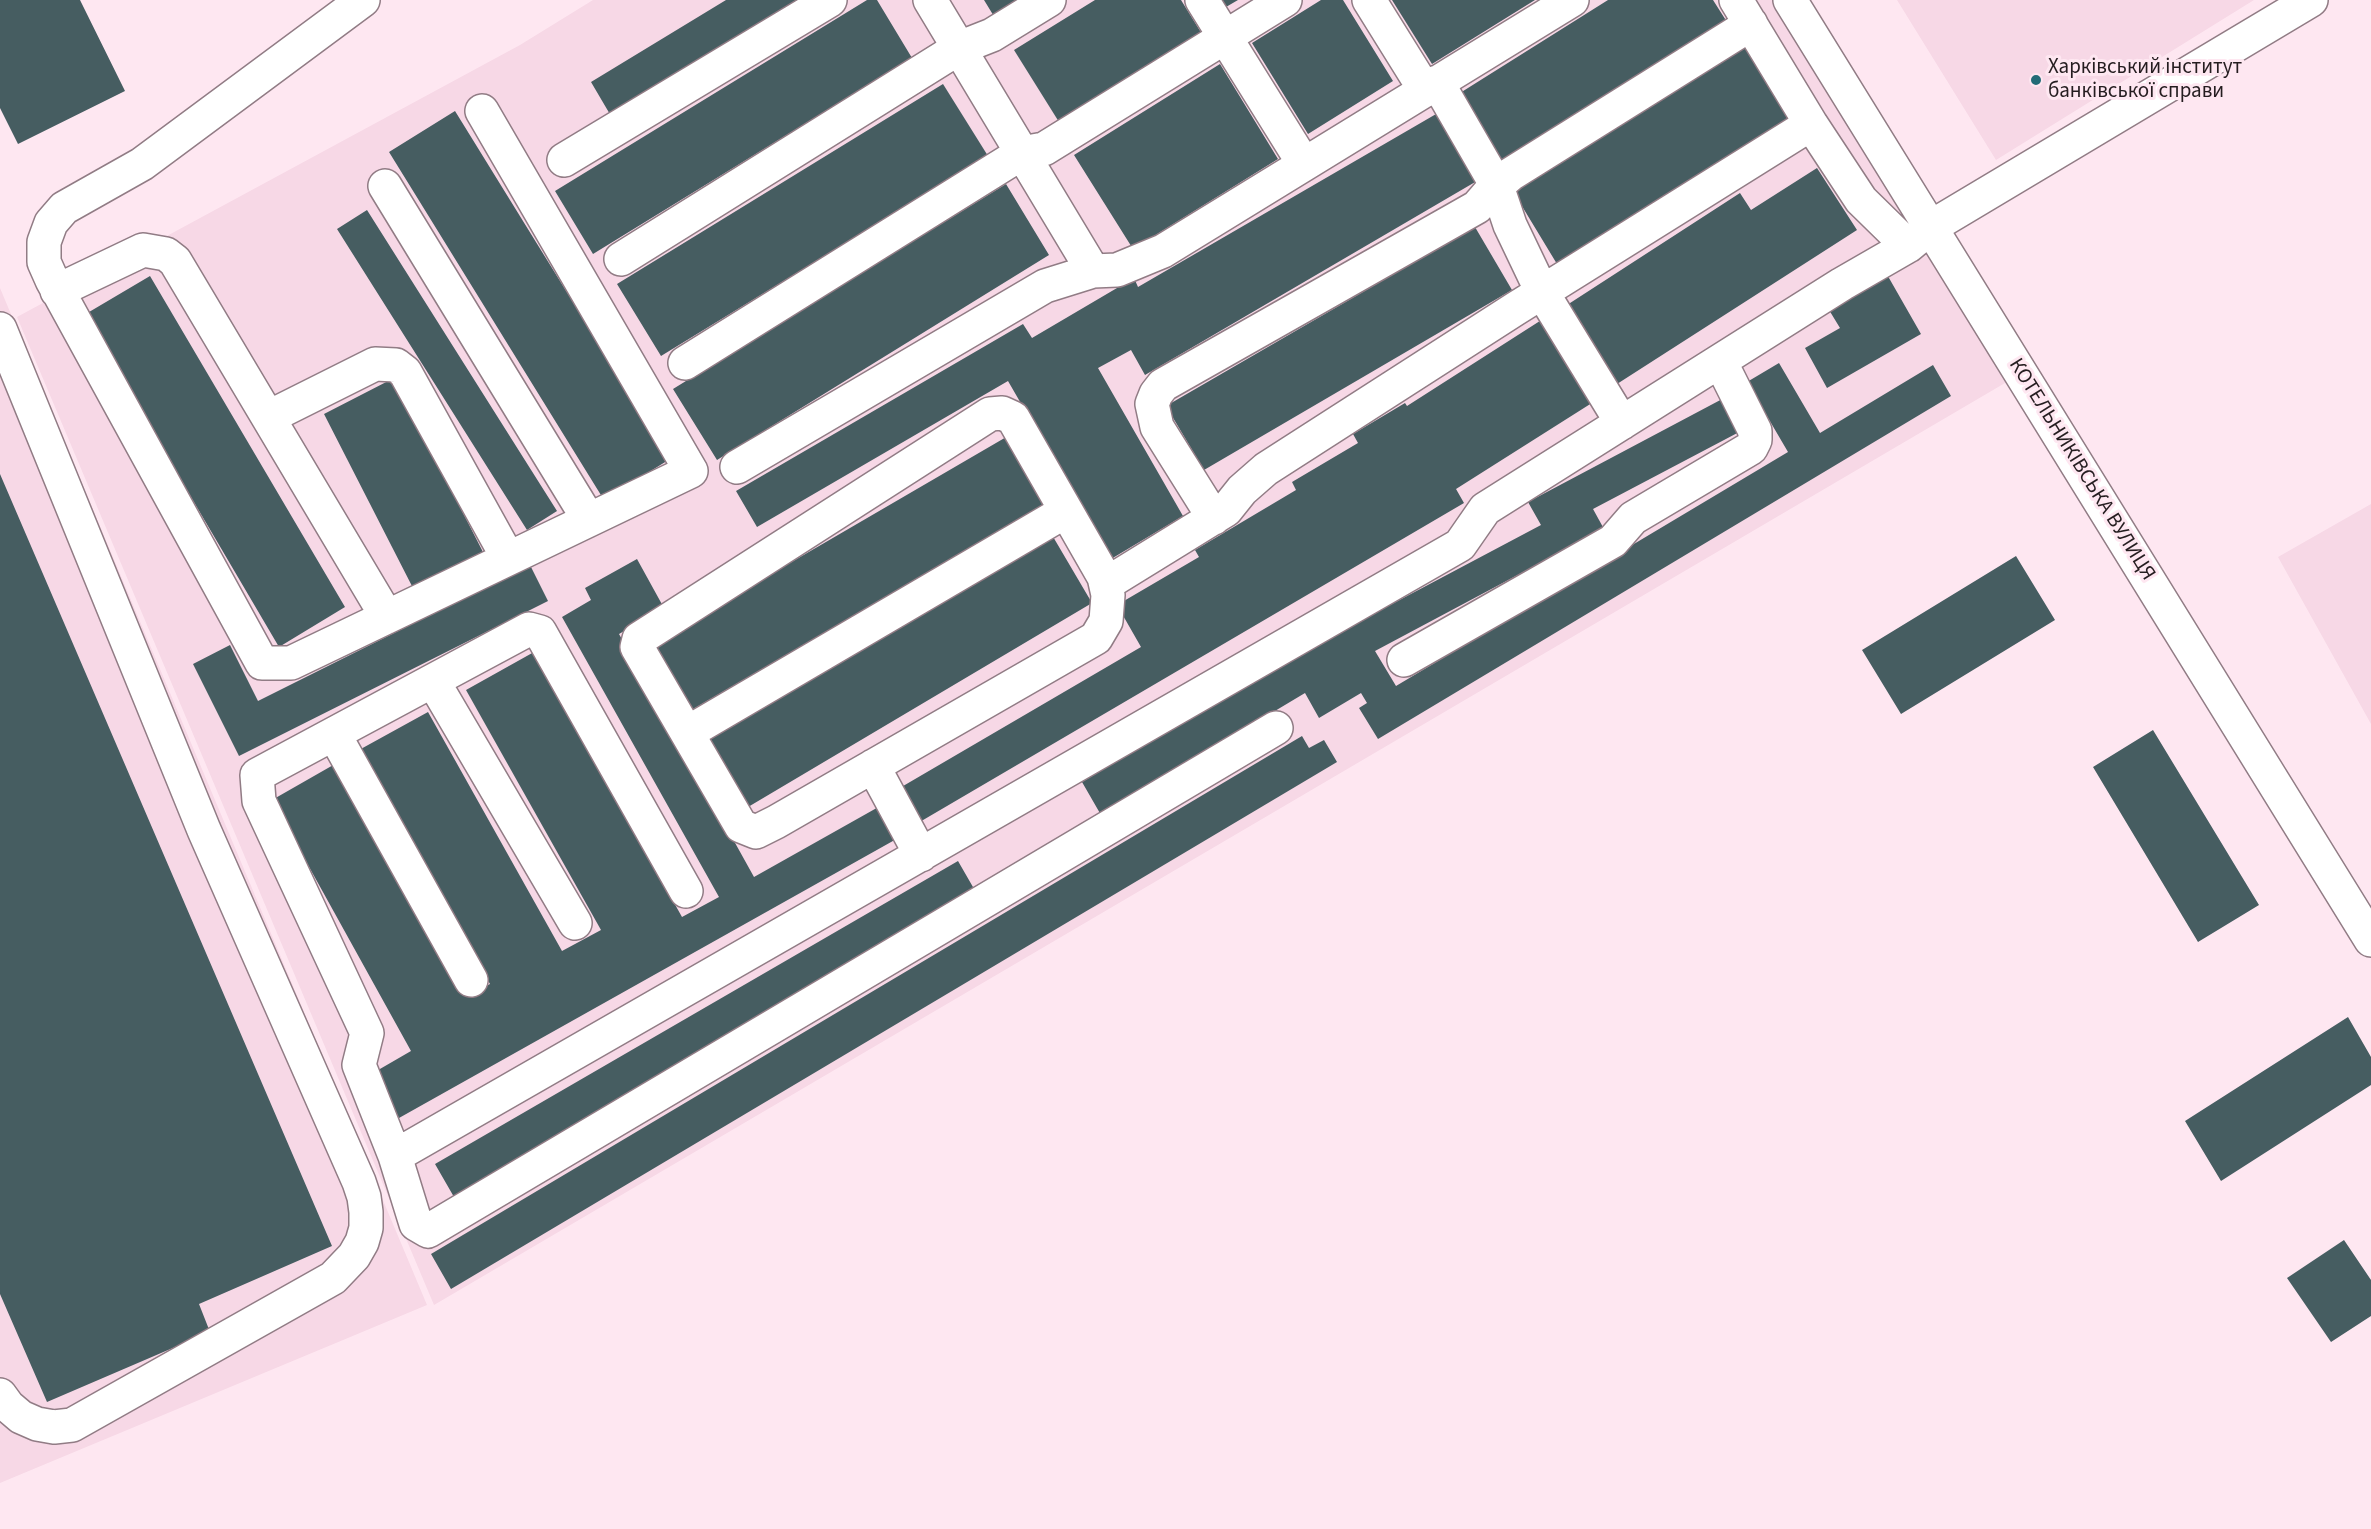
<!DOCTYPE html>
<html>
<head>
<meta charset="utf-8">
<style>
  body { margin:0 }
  canvas { display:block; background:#fee7f1 }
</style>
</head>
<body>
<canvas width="2371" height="1529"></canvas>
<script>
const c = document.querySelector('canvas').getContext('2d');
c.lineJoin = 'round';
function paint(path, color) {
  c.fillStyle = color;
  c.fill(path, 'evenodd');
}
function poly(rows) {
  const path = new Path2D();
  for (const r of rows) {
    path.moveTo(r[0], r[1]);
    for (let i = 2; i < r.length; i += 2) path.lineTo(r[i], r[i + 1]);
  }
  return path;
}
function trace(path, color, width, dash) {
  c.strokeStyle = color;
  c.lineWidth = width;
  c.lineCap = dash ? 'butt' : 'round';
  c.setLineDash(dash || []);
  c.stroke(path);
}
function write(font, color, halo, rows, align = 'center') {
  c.font = font + ' "Source Sans 3",sans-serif';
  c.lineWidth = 6;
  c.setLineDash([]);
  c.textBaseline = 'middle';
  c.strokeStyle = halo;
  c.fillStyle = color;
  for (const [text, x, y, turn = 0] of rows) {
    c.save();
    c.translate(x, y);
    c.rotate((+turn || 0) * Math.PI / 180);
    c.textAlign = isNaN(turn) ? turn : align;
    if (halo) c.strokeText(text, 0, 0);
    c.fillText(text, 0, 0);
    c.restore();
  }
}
const built = poly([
  [593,0,1806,0,2034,366,434,1305,17,317,520,45],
  [1897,0,2254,0,1996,160],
  [0,288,427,1305,0,1483],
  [2371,504,2371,724,2278,557]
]);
const building = poly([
  [0,0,80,0,125,91,18,144,0,108],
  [726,0,802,0,611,116,591,82],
  [867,0,877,0,912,58,593,254,555,191],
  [984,0,1024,0,995,18],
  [1095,0,1181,0,1202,34,1059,122,1014,50],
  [1222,0,1238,0,1226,7],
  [1321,0,1343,0,1393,81,1308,134,1252,43],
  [1392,0,1535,0,1432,64],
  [1608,0,1713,0,1727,22,1502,162,1460,93],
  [1746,44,1792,120,1557,264,1511,188],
  [1220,64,1278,159,1133,249,1074,155],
  [943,84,988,156,661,356,617,284],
  [1443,110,1482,178,1145,375,1131,350,1098,368,1183,516,1111,559,1008,381,757,527,736,491,1023,324,1032,338,1134,278,1138,287],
  [455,111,670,459,604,500,389,152],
  [1817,168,1857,230,1617,384,1567,305,1740,193,1751,210],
  [1006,184,1049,255,717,460,673,389],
  [367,210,557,511,527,530,337,229],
  [1475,227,1512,290,1204,470,1166,406],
  [1885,271,1921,334,1827,388,1805,348,1840,328,1826,305],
  [150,276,345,607,279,647,84,315],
  [1543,319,1595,401,1456,489,1464,503,918,823,898,789,1141,647,1117,605,1199,557,1195,550,1296,490,1292,482,1358,443,1353,434,1405,403,1407,406],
  [1779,363,1820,433,1933,365,1951,396,1378,739,1359,708,1367,703,1361,693,1319,718,1305,693,1101,815,1082,782,1356,618,1358,622,1541,525,1528,502,1726,397,1743,430,1593,509,1604,529,1375,651,1396,686,1788,452,1747,382],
  [394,378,484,554,414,590,324,414],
  [1008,436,1047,504,688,712,649,645],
  [0,474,332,1246,199,1304,210,1332,47,1402,0,1294],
  [1052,535,1092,603,743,810,703,742],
  [2016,556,2055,620,1901,714,1862,650],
  [637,559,664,608,619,634,754,877,882,805,900,837,399,1118,373,1073,411,1051,272,800,335,764,466,997,490,984,359,750,428,712,562,951,601,930,466,690,534,652,682,917,719,897,562,617,591,600,585,588],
  [530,565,548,601,239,756,193,664,230,645,258,701],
  [2153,730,2259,905,2198,942,2093,767],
  [1302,736,1309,748,1324,740,1337,762,451,1289,431,1254],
  [958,861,977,894,454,1197,435,1164],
  [2348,1017,2371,1057,2371,1085,2221,1181,2185,1121],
  [2344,1240,2371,1280,2371,1316,2331,1342,2287,1278]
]);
const minor = poly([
  [363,0,142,164,64,208,51,223,44,242,44,262,52,280,262,663,291,663,691,471,482,111],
  [930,0,1093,271],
  [1202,0,1304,164],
  [1369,0,1425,90],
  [1736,0,1811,124,1861,200,1908,246],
  [1790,0,2371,940],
  [1437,82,1497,186,1510,225,1542,292,1622,423],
  [564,160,830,0],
  [385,186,589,520],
  [621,259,959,48,992,35,1049,0],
  [57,291,143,250,166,254,175,261,387,617],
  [0,329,204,830,359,1182,364,1197,366,1212,366,1228,362,1242,354,1256,333,1278,72,1425,54,1427,37,1424,21,1417,8,1406,0,1395],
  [685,363,1022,153,1044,149,1285,0],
  [1002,413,1013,418,1104,577,1108,595,1106,621,1096,638,776,822,756,832,741,826,637,647,639,639,990,414,1002,413],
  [269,417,375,364,396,365,405,372,508,558],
  [737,467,1045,286,1093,271,1117,270,1163,251,1572,0],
  [1214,518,1157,427,1152,404,1156,394,1163,385,1477,207,1490,192,1511,174,1751,24],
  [1106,584,1226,510,1242,490,1266,469,1515,309,1811,124],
  [1404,660,1613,541,1633,518,1751,448,1755,440,1755,431,1720,361],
  [433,681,575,923],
  [687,733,1066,511],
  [334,734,471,980],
  [873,766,921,855],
  [686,891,540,632,529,629,257,775,259,801,367,1033,359,1065,395,1156,416,1224,428,1231,1276,728],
  [395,1156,1460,545,1485,509,1842,284,1908,246,1931,227,2311,0]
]);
const markers = [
  [2036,80,6,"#236b77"]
];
const poiNames = [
  ["Харківський інститут",2048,68],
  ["банківської справи",2048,92]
];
const streetNames = [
  ["КОТЕЛЬНИКІВСЬКА ВУЛИЦЯ",2081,470,58]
];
paint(built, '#f7d8e6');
paint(building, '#465d61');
trace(minor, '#917c85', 36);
trace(minor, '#fff', 33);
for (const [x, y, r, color] of markers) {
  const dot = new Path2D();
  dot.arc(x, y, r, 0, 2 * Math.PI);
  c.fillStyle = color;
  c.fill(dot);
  trace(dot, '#fee7f1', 2);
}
write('21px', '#251d20', '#fee7f1', poiNames, 'left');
write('21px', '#251d20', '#fee7f1', streetNames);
</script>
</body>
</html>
